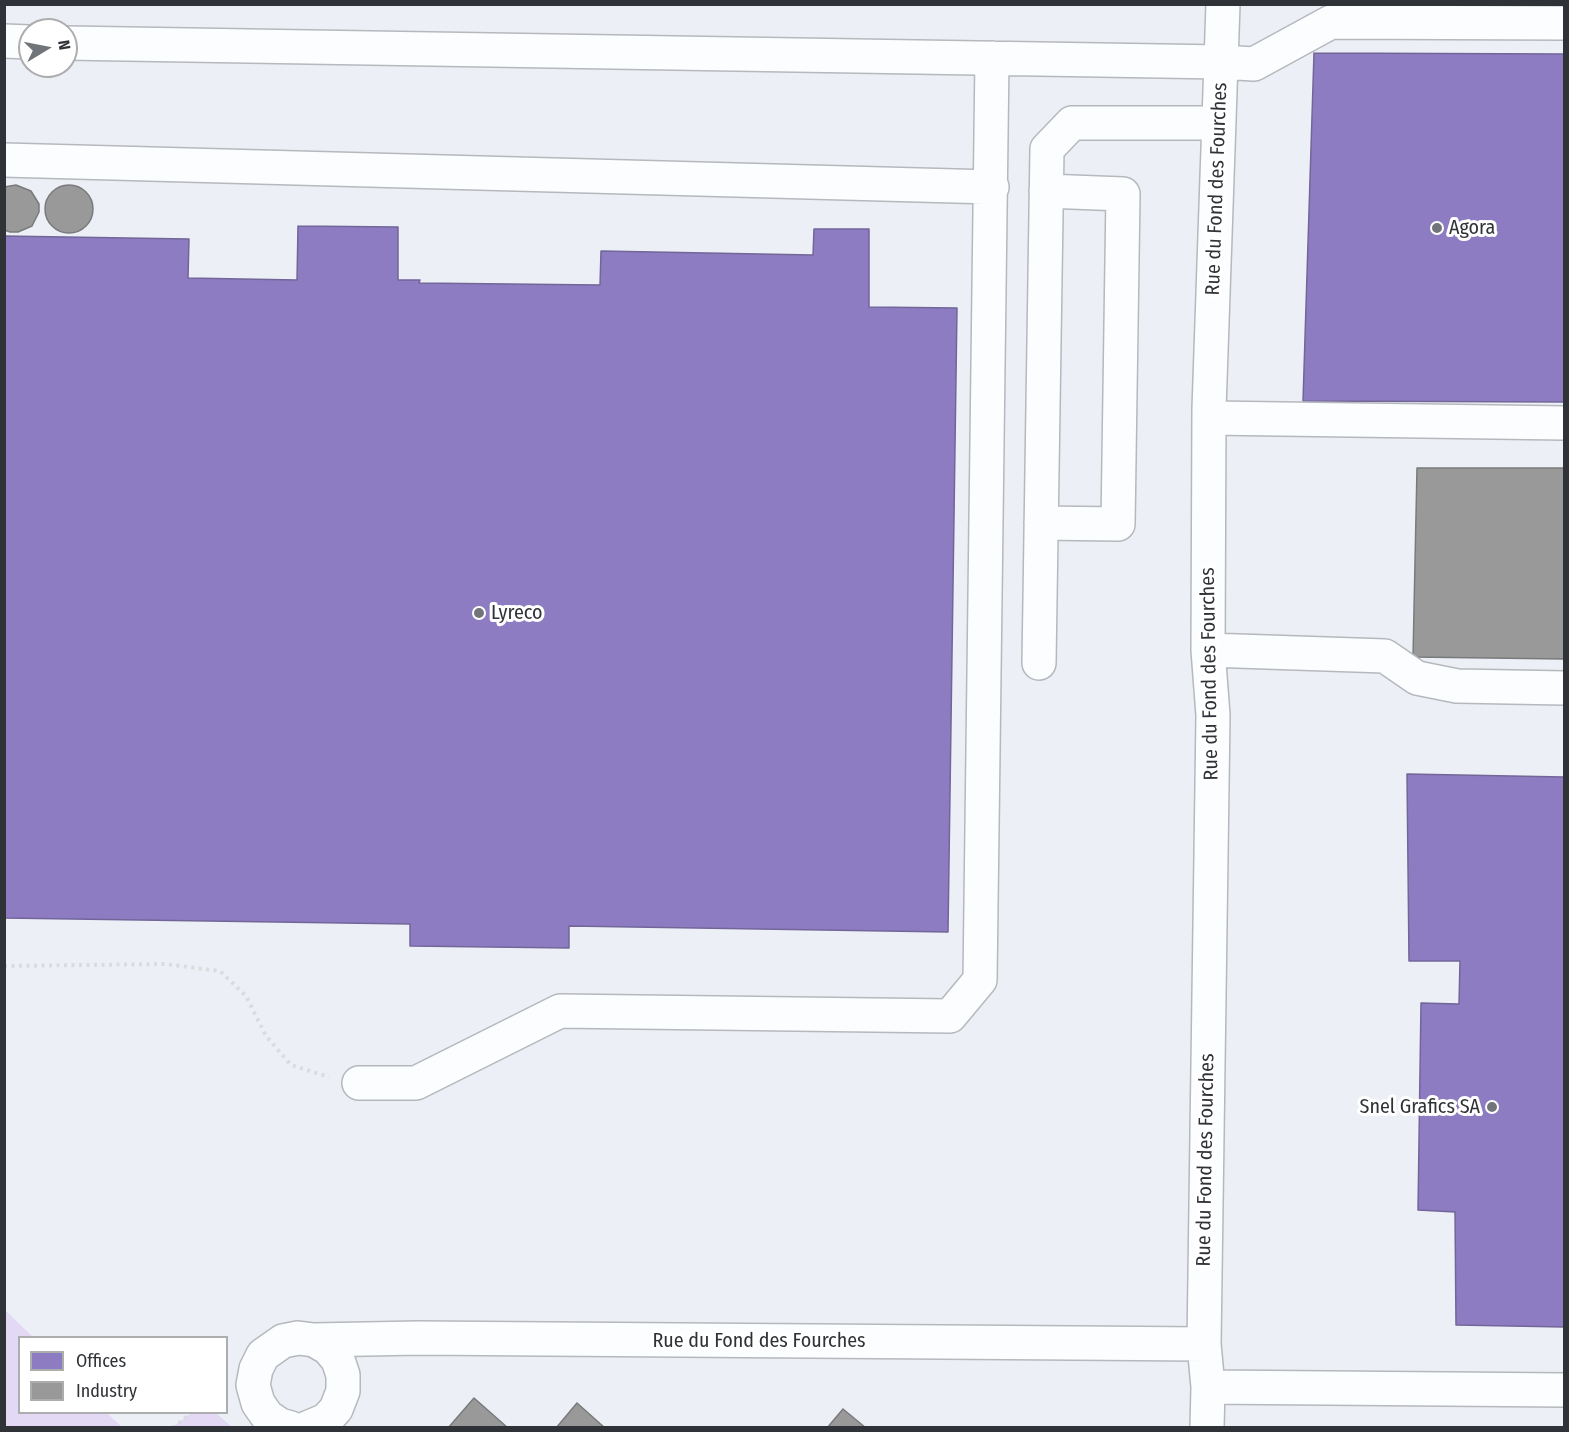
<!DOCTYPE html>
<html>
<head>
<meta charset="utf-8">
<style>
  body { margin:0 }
  #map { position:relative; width:1569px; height:1432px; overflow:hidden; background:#ecf0f6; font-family:"Fira Sans Condensed",sans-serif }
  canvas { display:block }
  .frame { position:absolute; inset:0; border:6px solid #2f3236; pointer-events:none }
  .legend { position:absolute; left:18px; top:1336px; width:210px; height:78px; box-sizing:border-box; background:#fff; border:2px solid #acadaf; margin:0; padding:8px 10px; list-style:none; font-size:18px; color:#2f3236 }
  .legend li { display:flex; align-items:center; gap:12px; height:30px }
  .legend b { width:30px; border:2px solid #acadaf }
  .north { position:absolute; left:18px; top:18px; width:60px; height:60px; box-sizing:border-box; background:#fff; border:2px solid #acadaf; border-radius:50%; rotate:80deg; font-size:16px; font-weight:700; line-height:24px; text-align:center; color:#2f3236 }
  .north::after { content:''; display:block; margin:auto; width:21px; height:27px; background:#717479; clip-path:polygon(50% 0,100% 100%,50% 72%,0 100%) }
</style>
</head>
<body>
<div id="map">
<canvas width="1569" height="1432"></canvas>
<div class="frame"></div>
<ul class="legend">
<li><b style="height:16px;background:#8e7cc3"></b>Offices</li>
<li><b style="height:16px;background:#999"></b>Industry</li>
</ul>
<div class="north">N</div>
</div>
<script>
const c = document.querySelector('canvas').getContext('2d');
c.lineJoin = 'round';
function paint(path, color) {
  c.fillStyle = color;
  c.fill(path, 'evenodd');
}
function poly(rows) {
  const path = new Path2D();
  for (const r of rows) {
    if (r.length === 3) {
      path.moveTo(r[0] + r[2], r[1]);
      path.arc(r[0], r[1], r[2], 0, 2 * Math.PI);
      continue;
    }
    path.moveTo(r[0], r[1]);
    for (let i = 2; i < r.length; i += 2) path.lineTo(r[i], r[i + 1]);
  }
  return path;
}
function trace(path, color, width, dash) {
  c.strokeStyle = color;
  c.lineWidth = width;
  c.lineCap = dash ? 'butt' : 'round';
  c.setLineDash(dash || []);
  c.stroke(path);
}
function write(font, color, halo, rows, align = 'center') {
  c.font = font + ' "Fira Sans Condensed",sans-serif';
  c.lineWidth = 6;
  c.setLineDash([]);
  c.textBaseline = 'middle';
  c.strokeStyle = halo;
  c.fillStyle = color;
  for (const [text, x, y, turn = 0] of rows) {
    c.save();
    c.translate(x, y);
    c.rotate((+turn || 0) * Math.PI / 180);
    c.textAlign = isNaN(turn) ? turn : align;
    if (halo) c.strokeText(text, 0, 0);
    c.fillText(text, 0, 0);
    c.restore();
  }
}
const green = poly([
  [4,1309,33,1337,20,1338,20,1412,107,1413,122,1427,5,1427],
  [192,1412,216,1413,232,1427,173,1427]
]);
const offices = poly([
  [1314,53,1564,54,1564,402,1303,401,1314,53],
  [298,226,398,227,398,280,420,280,419,283,600,285,601,251,813,255,814,229,869,229,869,307,957,308,948,932,569,926,569,948,410,946,410,924,4,918,4,236,189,239,188,278,297,280,298,226],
  [1407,774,1564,777,1564,1327,1456,1325,1455,1212,1418,1210,1421,1003,1459,1004,1460,961,1409,961,1407,774]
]);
const industry = poly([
  [16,185,31,191,39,204,39,212,32,226,18,232,10,232,4,230,4,187,16,185],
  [69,209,24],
  [1417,468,1564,468,1564,659,1413,657,1417,468],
  [474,1398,508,1428,448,1428,474,1398],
  [577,1403,605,1428,556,1428,577,1403],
  [843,1409,866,1428,827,1428,843,1409]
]);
const path = poly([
  [4,966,165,964,220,971,246,996,266,1036,291,1065,329,1077],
  [173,1428,192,1412]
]);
const minor = poly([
  [4,41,30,42],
  [66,43,1221,62,1254,64,1331,22,1564,23],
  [4,160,992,187],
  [1210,418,1564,423],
  [1041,523,1118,524,1123,194,1046,191],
  [1208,650,1385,656,1417,678,1457,686,1564,688],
  [1039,663,1047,149,1072,123,1219,123],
  [359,1083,416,1083,560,1011,950,1016,980,980,992,58],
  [1208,1387,1564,1390],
  [291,1428,280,1425,267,1416,258,1403,253,1385,256,1369,263,1355,283,1341,298,1338,314,1340,418,1338,1204,1344],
  [307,1428,326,1420,336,1409,343,1391,343,1375,338,1360,328,1348,314,1340],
  [1207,1428,1208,1387,1204,1344,1213,715,1208,650,1209,409,1223,4]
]);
const markers = [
  [1437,228,6,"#717479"],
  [479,613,6,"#717479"],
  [1492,1107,6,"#717479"]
];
const streetNames = [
  ["Rue du Fond des Fourches",1217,189,-88],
  ["Rue du Fond des Fourches",1210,674,-91],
  ["Rue du Fond des Fourches",1206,1160,-89],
  ["Rue du Fond des Fourches",759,1341]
];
const poiNames = [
  ["Agora",1449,228],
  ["Lyreco",491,613],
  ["Snel Grafics SA",1480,1107,"right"]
];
paint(green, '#e3d9f5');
paint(offices, '#8e7cc3');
trace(offices, '#726699', 1.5);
paint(industry, '#999');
trace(industry, '#797a7b', 1.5);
trace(minor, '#b5b8bd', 36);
trace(path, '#dadbdc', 4, [3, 4.5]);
trace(minor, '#fcfdfe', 33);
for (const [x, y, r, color] of markers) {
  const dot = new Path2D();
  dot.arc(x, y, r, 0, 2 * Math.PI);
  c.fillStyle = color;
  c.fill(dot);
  trace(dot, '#fff', 2);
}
write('20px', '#2f3236', '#fff', streetNames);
write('20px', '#2f3236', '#fff', poiNames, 'left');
</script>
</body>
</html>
